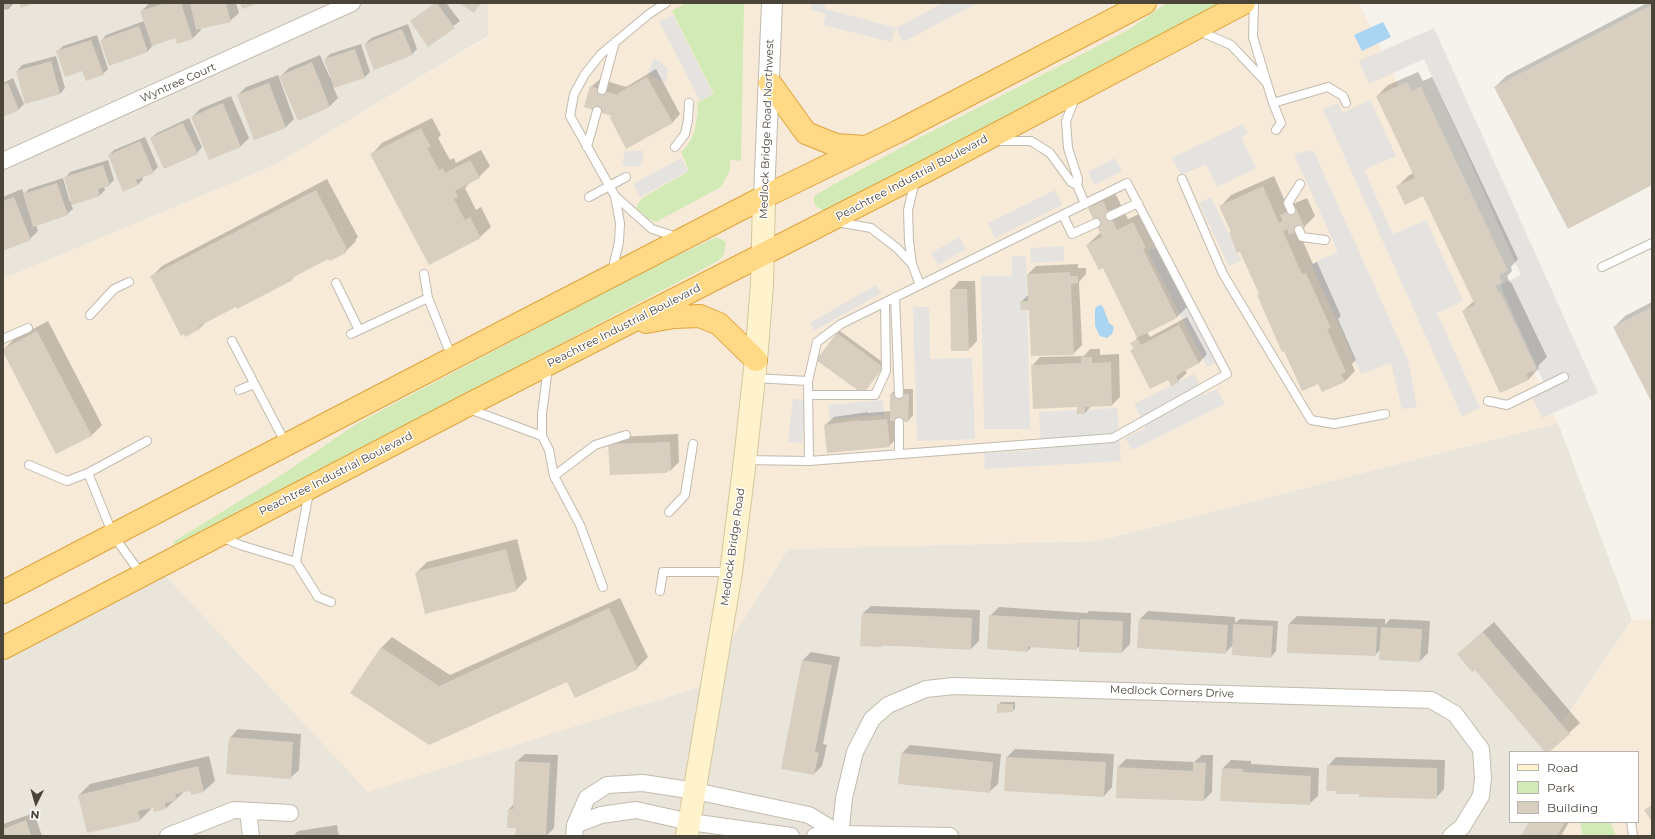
<!DOCTYPE html>
<html>
<head>
<meta charset="utf-8">
<style>
  body { margin:0 }
  #map { position:relative; width:1655px; height:839px; overflow:hidden; background:#f6f3ec; font-family:Montserrat,sans-serif }
  canvas { display:block }
  .frame { position:absolute; inset:0; border:4px solid #4b4439; pointer-events:none }
  .legend { position:absolute; left:1509px; top:751px; width:130px; height:72px; box-sizing:border-box; background:#fff; border:1px solid #b7b4b0; margin:0; padding:5px 7px; list-style:none; font-size:12px; color:#4b4439 }
  .legend li { display:flex; align-items:center; gap:8px; height:20px }
  .legend b { width:20px; border:1px solid #b7b4b0 }
  .north { position:absolute; left:16px; top:783px; width:40px; height:40px; -webkit-text-stroke:3px #fff; paint-order:stroke; rotate:185deg; font-size:11px; font-weight:700; line-height:16px; text-align:center; color:#4b4439 }
  .north::after { content:''; display:block; margin:auto; width:14px; height:18px; background:#4b4439; clip-path:polygon(50% 0,100% 100%,50% 72%,0 100%) }
</style>
</head>
<body>
<div id="map">
<canvas width="1655" height="839"></canvas>
<div class="frame"></div>
<ul class="legend">
<li><b style="height:5px;background:#fff3cd"></b>Road</li>
<li><b style="height:11px;background:#d2eab5"></b>Park</li>
<li><b style="height:11px;background:#d8cfc1"></b>Building</li>
</ul>
<div class="north">N</div>
</div>
<script>
const c = document.querySelector('canvas').getContext('2d');
c.lineJoin = 'round';
function paint(path, color) {
  c.fillStyle = color;
  c.fill(path, 'evenodd');
}
function poly(rows) {
  const path = new Path2D();
  for (const r of rows) {
    path.moveTo(r[0], r[1]);
    for (let i = 2; i < r.length; i += 2) path.lineTo(r[i], r[i + 1]);
  }
  return path;
}
function trace(path, color, width, dash) {
  c.strokeStyle = color;
  c.lineWidth = width;
  c.lineCap = dash ? 'butt' : 'round';
  c.setLineDash(dash || []);
  c.stroke(path);
}
function write(font, color, halo, rows, align = 'center') {
  c.font = font + ' Montserrat,sans-serif';
  c.lineWidth = 3;
  c.setLineDash([]);
  c.textBaseline = 'middle';
  c.strokeStyle = halo;
  c.fillStyle = color;
  for (const [text, x, y, turn = 0] of rows) {
    c.save();
    c.translate(x, y);
    c.rotate((+turn || 0) * Math.PI / 180);
    c.textAlign = isNaN(turn) ? turn : align;
    if (halo) c.strokeText(text, 0, 0);
    c.fillText(text, 0, 0);
    c.restore();
  }
}
const residential = poly([
  [3,3,488,3,488,36,275,165,3,279],
  [1558,423,1632,620,1542,752,1510,752,1510,822,1540,822,1542,836,3,836,3,636,150,559,368,791,702,686,788,549,1098,541]
]);
const commercial = poly([
  [488,3,1359,3,1558,423,1098,541,788,549,702,686,368,792,150,559,3,636,3,279,275,165,488,37],
  [1652,619,1652,836,1542,836,1540,822,1638,822,1638,752,1542,752,1632,620]
]);
const green = poly([
  [686,3,744,3,741,161,730,160,730,170,721,187,656,222,640,215,635,209,642,198,689,171,681,152,687,146,694,134,698,110,697,103,714,94,672,11],
  [1167,3,1226,3,826,212,817,207,814,203,814,196,831,186,915,140,1077,57,1128,30],
  [716,237,726,242,724,254,720,260,339,460,179,550,173,542,277,478,358,423,573,309,654,267],
  [1580,822,1610,822,1616,836,1583,836]
]);
const parking = poly([
  [811,3,825,3,825,9,896,28,943,3,978,3,903,42,896,28,891,42,823,25,826,14,811,10],
  [673,15,713,94,700,101,659,21],
  [1434,28,1598,393,1542,418,1532,397,1547,390,1500,285,1521,275,1424,59,1369,84,1359,61],
  [654,58,668,68,666,83,648,74],
  [1370,100,1396,156,1364,170,1393,234,1426,220,1463,301,1437,313,1480,408,1462,416,1323,109,1338,103,1343,113],
  [1243,124,1248,134,1241,137,1256,168,1217,187,1206,164,1181,175,1172,158],
  [1313,150,1408,360,1417,407,1402,409,1391,363,1361,374,1311,264,1338,252,1294,154],
  [625,151,644,151,641,165,632,167,622,165],
  [681,158,688,171,640,197,633,184],
  [1115,158,1122,171,1095,185,1088,172],
  [1055,190,1062,205,995,238,988,223],
  [1211,197,1241,261,1229,266,1199,203],
  [959,237,966,249,938,265,931,253],
  [1064,246,1064,261,1031,263,1030,248],
  [1157,247,1216,363,1207,367,1148,252],
  [1012,256,1026,256,1030,429,984,429,981,276,1012,276],
  [876,285,881,293,814,331,810,323],
  [913,307,929,307,930,359,972,358,975,439,917,441],
  [1194,374,1205,395,1217,389,1225,404,1132,450,1125,438,1146,428,1134,404],
  [793,399,806,400,802,443,788,442],
  [883,400,884,415,830,419,828,405],
  [1117,408,1121,461,985,469,984,453,1041,450,1039,412]
]);
const water = poly([
  [1383,22,1391,37,1362,51,1354,35],
  [1101,305,1103,307,1109,323,1114,327,1112,334,1107,338,1100,336,1095,326,1095,309,1097,306]
]);
const shadow = poly([
  [3,3,14,3,9,9,3,10],
  [149,3,236,3,239,13,230,21,200,28,201,30,193,38,176,37,153,45,148,51,110,64,101,41,106,35,144,21,141,12],
  [435,3,446,3,460,21,428,45,411,21],
  [1647,3,1652,3,1652,184,1495,87,1506,76],
  [408,24,417,49,412,54,365,44,371,38],
  [97,35,108,69,103,74,83,69,57,52,63,46],
  [361,44,370,72,364,78,333,87,338,98,330,106,281,76,289,68,320,55,330,78,331,78,325,59,330,54],
  [56,56,65,88,60,94,17,71,22,65],
  [656,69,680,114,672,123,612,115,591,87,600,79,626,87],
  [1418,72,1423,81,1432,77,1518,259,1511,267,1512,271,1507,276,1510,283,1511,282,1547,357,1538,366,1539,368,1529,379,1501,392,1463,311,1474,301,1424,195,1397,187,1408,176,1413,173,1377,96,1388,85],
  [278,75,294,119,286,127,254,139,238,95,246,87],
  [13,78,24,104,19,109,3,116,3,83],
  [231,96,249,138,241,146,210,159,192,117,200,109],
  [189,118,202,147,197,153,151,138,157,133],
  [432,118,441,135,438,138,450,160,454,158,456,163,481,150,490,166,479,177,467,183,468,185,465,188,476,210,481,207,491,227,480,237,372,154,382,143],
  [145,137,158,167,153,172,142,177,143,179,138,185,109,155,114,150],
  [108,160,114,180,109,185,104,186,105,190,100,195,71,204,73,209,67,214,36,225,38,231,30,239,3,250,3,198,5,196,22,189,24,194,29,189,63,178,70,202,72,201,65,178,70,172],
  [1274,176,1288,208,1293,204,1307,198,1315,216,1304,227,1298,230,1313,264,1317,262,1341,316,1338,319,1356,360,1352,364,1355,371,1344,382,1319,383,1260,294,1221,206,1231,195],
  [327,179,358,237,355,240,356,241,345,252,329,257,297,274,292,279,238,308,236,306,206,322,200,328,186,335,151,277,162,266],
  [1114,191,1128,219,1144,212,1188,306,1177,317,1147,332,1150,337,1187,317,1207,354,1199,363,1185,370,1187,373,1178,381,1169,378,1131,351,1134,348,1132,344,1138,337,1103,267,1087,245,1101,232,1090,208,1100,197],
  [1078,264,1078,268,1086,268,1086,274,1079,282,1082,345,1073,354,1021,302,1029,294,1028,274,1036,266],
  [959,281,975,281,977,341,968,350,951,290],
  [1652,302,1652,400,1614,327,1625,316],
  [48,321,102,425,91,436,3,350,14,339],
  [840,331,885,364,865,391,837,333],
  [1090,349,1100,349,1100,355,1119,354,1120,397,1112,405,1091,406,1085,413,1032,366,1040,357,1084,356],
  [896,389,913,389,913,415,908,421,896,421,898,437,889,446,825,425,834,417,868,412,868,413,891,411,891,394],
  [678,434,679,462,671,470,666,472,609,445,618,437],
  [517,539,527,579,516,590,416,573,427,562],
  [620,598,648,657,637,668,568,680,429,744,381,648,392,637,450,675],
  [871,606,980,610,979,641,971,649,923,647,923,646,861,645,862,614],
  [999,607,1086,613,1086,614,1089,611,1131,613,1130,644,1122,652,1080,646,1076,649,1032,646,1028,651,990,616],
  [1148,611,1235,617,1235,623,1240,619,1278,621,1276,651,1271,657,1233,645,1225,653,1138,647,1140,619],
  [1297,616,1385,619,1385,625,1390,619,1430,621,1428,653,1420,661,1381,649,1375,655,1289,624],
  [1494,622,1580,723,1548,752,1546,752,1475,669,1458,654],
  [811,652,840,657,823,744,827,745,822,766,814,774,782,768,803,660],
  [1001,702,1015,702,1015,709,1012,711,998,705],
  [238,729,301,734,299,770,290,778,230,738],
  [910,745,1001,754,998,784,989,792,902,753],
  [1015,749,1114,754,1112,787,1104,796,1006,758],
  [525,754,558,755,554,828,546,836,532,836,517,827,509,809,514,804,516,762],
  [1202,755,1213,755,1212,792,1204,800,1118,767,1126,759,1194,762],
  [209,756,215,781,204,791,190,789,185,791,166,808,151,807,151,809,140,820,79,795,90,784],
  [1336,757,1445,760,1444,789,1436,798,1360,793,1328,766],
  [1231,760,1251,761,1251,764,1319,768,1318,796,1309,804,1223,768],
  [34,813,42,836,3,836,3,824],
  [1530,822,1569,822,1561,836,1522,836],
  [337,825,339,836,293,836,298,831]
]);
const building = poly([
  [19,3,35,3,21,8],
  [165,3,181,3,193,39,177,44,175,38,152,46,140,11],
  [190,3,226,3,231,22,196,30],
  [240,3,259,3,242,9],
  [435,3,437,3,455,28,428,47,410,21],
  [459,3,481,3,474,13],
  [1652,5,1652,185,1568,229,1494,87],
  [139,26,148,52,109,66,100,40],
  [402,29,413,55,374,70,364,44],
  [91,40,104,75,86,81,82,71,65,77,56,51],
  [355,49,365,78,334,88,324,59],
  [51,61,60,94,25,104,16,71],
  [312,62,330,107,298,121,279,76],
  [647,77,673,123,626,149,610,118,611,116,584,107,590,86,618,95,620,92],
  [1407,82,1412,91,1421,87,1508,271,1499,275,1502,283,1495,286,1499,293,1500,292,1537,369,1526,374,1529,380,1500,393,1462,311,1475,305,1423,196,1405,205,1396,186,1415,178,1376,96],
  [8,83,19,110,3,117,3,85],
  [269,83,286,128,254,140,237,95],
  [223,103,241,147,209,160,191,117],
  [183,123,198,154,164,169,150,138],
  [421,128,431,147,427,148,439,170,443,168,445,173,470,160,480,178,455,191,458,197,454,199,465,220,470,217,481,238,429,265,370,154],
  [140,141,154,173,136,180,138,185,123,192,108,155],
  [103,165,110,186,98,189,100,196,72,205,64,177],
  [57,183,68,215,33,227,23,194],
  [1263,186,1279,223,1283,221,1280,215,1296,208,1305,228,1289,235,1287,229,1283,231,1302,274,1306,273,1331,328,1327,329,1346,372,1341,374,1345,382,1322,392,1318,384,1302,391,1284,351,1282,352,1257,295,1259,294,1240,252,1237,253,1229,233,1231,232,1219,206],
  [316,190,347,249,344,251,346,253,330,261,328,259,292,278,293,280,237,309,236,307,199,326,200,329,185,337,184,334,181,336,150,276],
  [14,197,31,240,3,251,3,201],
  [1103,201,1117,230,1133,222,1146,248,1143,249,1177,318,1137,338,1103,268,1099,270,1086,245,1102,237,1088,208],
  [1070,272,1070,276,1078,276,1078,283,1071,284,1074,355,1031,356,1029,310,1021,310,1020,301,1028,301,1027,274],
  [950,289,967,289,969,351,951,351],
  [1652,307,1652,403,1613,327],
  [1179,325,1199,363,1176,376,1179,382,1171,386,1168,380,1150,389,1130,350,1134,349,1130,343,1138,339,1141,345],
  [37,331,92,436,56,454,3,352,3,349],
  [837,333,883,367,863,394,816,360],
  [1081,357,1092,357,1092,363,1111,362,1112,406,1085,407,1085,414,1077,414,1077,407,1033,409,1031,365,1081,363],
  [890,394,909,394,908,422,890,421],
  [887,419,890,447,827,453,824,425,860,420,860,421],
  [670,442,671,471,666,471,667,473,610,475,608,444],
  [506,549,517,591,425,614,415,572],
  [609,608,638,669,575,698,567,682,429,745,350,693,381,647,439,686],
  [862,613,972,618,971,650,882,645,882,647,860,646],
  [989,615,1078,620,1077,650,1028,647,1028,652,987,649],
  [1080,619,1123,621,1122,653,1079,652],
  [1139,619,1228,625,1226,654,1137,648],
  [1233,624,1273,626,1271,658,1232,655],
  [1288,624,1377,627,1376,656,1287,653],
  [1381,627,1422,629,1420,662,1379,660],
  [1483,632,1570,734,1549,752,1545,752,1475,670,1472,672,1457,654],
  [802,660,832,665,815,752,819,753,814,775,781,769],
  [997,704,1013,704,1013,712,997,713],
  [229,737,293,742,291,779,226,774],
  [901,753,993,762,990,793,898,784],
  [1006,757,1106,762,1104,797,1004,791],
  [515,761,550,763,546,836,515,836,516,828,507,828,508,809,513,809],
  [1193,762,1206,763,1204,801,1116,798,1117,767,1193,771],
  [1327,765,1437,768,1437,799,1359,797,1359,794,1336,794,1336,791,1326,791],
  [198,766,204,792,191,795,190,791,175,794,177,800,165,803,166,809,154,812,153,808,138,811,141,821,87,833,78,795],
  [1222,768,1243,769,1243,772,1311,776,1310,805,1220,801],
  [1652,805,1652,822,1644,810],
  [26,820,31,836,3,836,3,829],
  [1529,822,1565,822,1557,836,1521,836]
]);
const service = poly([
  [1254,3,1253,37,1273,103,1281,123,1276,130],
  [1199,31,1231,45,1266,82],
  [602,90,615,42],
  [1075,98,1066,121,1068,148,1078,179,1077,185,1085,204],
  [1273,103,1328,87,1343,96,1346,103],
  [997,141,1031,141,1050,153,1071,182,1077,185],
  [587,147,597,111],
  [675,147,685,134,688,120,689,103],
  [1182,179,1223,274,1311,420,1334,424,1385,414],
  [915,181,908,210,909,241,912,264,920,285],
  [615,196,652,229,677,237],
  [589,197,626,177],
  [1291,210,1288,203,1300,184],
  [1063,215,1072,234,1096,223],
  [1110,216,1138,203],
  [837,222,871,228,897,248,912,264],
  [1299,230,1302,237,1325,240],
  [1602,267,1652,243],
  [612,272,619,242,620,223,615,196,570,116,574,94,585,74,601,54,649,14,666,3],
  [424,274,428,298],
  [336,283,359,330],
  [895,297,899,394],
  [90,315,114,289,129,282],
  [351,334,428,298,452,358],
  [3,339,28,328],
  [232,341,286,444],
  [548,367,542,414,542,436,549,450,554,476,580,525,603,587],
  [808,381,809,461],
  [239,390,254,384],
  [808,395,875,395,886,371,885,303],
  [1488,401,1507,405,1564,377],
  [469,409,542,436],
  [899,422,899,454],
  [745,460,809,461,1113,438,1227,374,1127,183,841,324,817,342,808,381,754,378],
  [29,465,67,481,88,473,147,441],
  [88,473,113,535,141,574],
  [554,476,595,445,626,435],
  [309,492,296,562,318,597,331,602],
  [669,512,685,495,693,444],
  [221,537,240,545,296,562],
  [660,591,663,572,730,572],
  [1631,822,1633,836]
]);
const minor = poly([
  [3,161,352,3],
  [248,811,251,836],
  [575,825,601,815,636,810,690,822,791,836],
  [168,836,234,810,290,813],
  [574,836,575,825,587,798,607,785,643,783,695,791,809,815,840,834],
  [815,836,840,834,950,836],
  [840,836,844,798,855,752,872,719,888,705,926,689,954,686,1431,700,1455,714,1481,749,1483,778,1481,796,1462,827,1451,836]
]);
const tertiary = poly([
  [764,197,772,3]
]);
const secondary = poly([
  [687,836,731,572,745,460,756,360,762,284,764,197]
]);
const trunk = poly([
  [770,83,806,133,836,145,865,147],
  [646,322,674,317,700,316,719,324,756,360],
  [3,592,501,333,764,197,897,132,1145,3],
  [3,648,464,407,934,167,1244,3]
]);
const streetNames = [
  ["Wyntree Court",178,83,-24],
  ["Medlock Bridge Road Northwest",767,129,-88],
  ["Peachtree Industrial Boulevard",912,178,-28],
  ["Peachtree Industrial Boulevard",624,326,-27],
  ["Peachtree Industrial Boulevard",336,474,-27],
  ["Medlock Bridge Road",733,547,-82],
  ["Medlock Corners Drive",1172,692,2]
];
paint(residential, '#eae5da');
paint(commercial, '#f7ead8');
paint(green, '#d2eab5');
paint(parking, '#e5e3e0');
paint(water, '#a9d4f2');
paint(shadow, '#0003');
paint(building, '#d8cfc1');
trace(service, '#c2bbae', 10);
trace(minor, '#c2bbae', 18);
trace(tertiary, '#c2bbae', 22);
trace(secondary, '#d6c79b', 24);
trace(trunk, '#e0a43c', 24);
trace(service, '#fff', 8);
trace(minor, '#fff', 16);
trace(tertiary, '#fff', 20);
trace(secondary, '#fff3cd', 22);
trace(trunk, '#ffd985', 22);
write('11px', '#4b4439', '#fff', streetNames);
</script>
</body>
</html>
